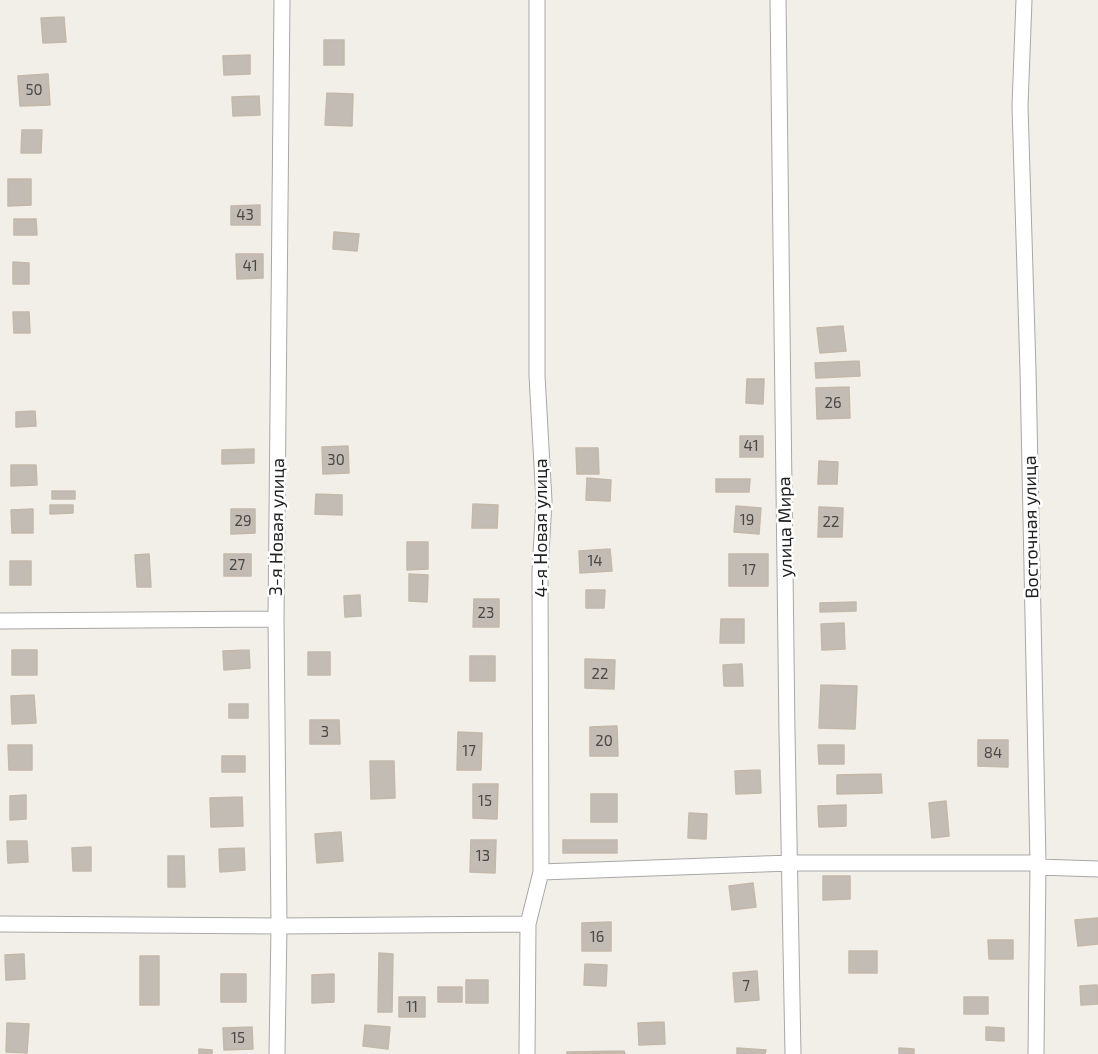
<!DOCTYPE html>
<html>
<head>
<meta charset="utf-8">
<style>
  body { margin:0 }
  canvas { display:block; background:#f1efe8 }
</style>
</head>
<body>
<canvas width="1098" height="1054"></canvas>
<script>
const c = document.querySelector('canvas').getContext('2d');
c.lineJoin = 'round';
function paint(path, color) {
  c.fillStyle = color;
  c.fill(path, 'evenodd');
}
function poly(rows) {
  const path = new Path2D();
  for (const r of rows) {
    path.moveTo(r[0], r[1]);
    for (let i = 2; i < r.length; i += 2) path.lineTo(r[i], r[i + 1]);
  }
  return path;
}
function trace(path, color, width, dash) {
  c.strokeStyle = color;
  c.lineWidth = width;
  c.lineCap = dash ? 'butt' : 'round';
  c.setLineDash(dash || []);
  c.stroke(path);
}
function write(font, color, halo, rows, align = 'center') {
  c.font = font + ' "Exo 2",sans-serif';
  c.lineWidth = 5;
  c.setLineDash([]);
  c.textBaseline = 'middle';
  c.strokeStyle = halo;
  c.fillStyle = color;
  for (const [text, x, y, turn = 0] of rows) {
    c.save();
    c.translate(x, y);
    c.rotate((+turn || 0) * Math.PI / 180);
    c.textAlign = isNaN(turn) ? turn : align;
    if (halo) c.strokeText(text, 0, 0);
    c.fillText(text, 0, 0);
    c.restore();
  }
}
const building = poly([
  [64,17,66,42,43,43,41,18,64,17],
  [324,40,344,40,344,65,324,65,324,40],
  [250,55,250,74,224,75,223,56,250,55],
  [48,74,50,105,20,106,18,76,48,74],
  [327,93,353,94,352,126,325,125,327,93],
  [259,96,260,115,233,116,232,97,259,96],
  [22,130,42,130,41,153,21,153,22,130],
  [8,179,31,179,31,205,8,206,8,179],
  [260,205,260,225,231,225,231,206,260,205],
  [14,219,36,219,37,235,14,235,14,219],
  [334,232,359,234,357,251,333,249,334,232],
  [236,254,263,254,263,278,237,279,236,254],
  [13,262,29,263,29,284,13,284,13,262],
  [13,312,29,312,30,333,14,333,13,312],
  [843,326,846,351,820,353,817,328,843,326],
  [859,361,860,376,816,378,815,363,859,361],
  [747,379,764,379,763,404,746,403,747,379],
  [849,387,850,418,817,419,816,388,849,387],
  [35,411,36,426,16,427,16,412,35,411],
  [740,436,763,436,763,457,740,457,740,436],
  [348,446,349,473,323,474,322,447,348,446],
  [576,448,598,448,599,474,577,474,576,448],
  [254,449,254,463,222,464,222,450,254,449],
  [819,461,838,462,837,484,818,484,819,461],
  [11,465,36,465,37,485,11,486,11,465],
  [587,478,611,480,610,501,586,500,587,478],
  [716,479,750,479,749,492,716,492,716,479],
  [52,491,75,491,75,499,52,499,52,491],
  [316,494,342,495,342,515,315,514,316,494],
  [473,504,498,505,497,528,472,528,473,504],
  [50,505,73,505,73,513,50,514,50,505],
  [736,506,761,508,759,534,734,532,736,506],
  [819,507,843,508,842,537,818,537,819,507],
  [33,509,33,533,12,533,11,510,33,509],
  [231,509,255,509,255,533,231,534,231,509],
  [407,542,428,542,428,569,407,570,407,542],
  [610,549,612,571,580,573,579,551,610,549],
  [149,554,151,587,137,587,135,555,149,554],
  [224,554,251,554,251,576,224,576,224,554],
  [729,554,768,554,768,586,729,586,729,554],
  [10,561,31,561,31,585,10,585,10,561],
  [409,574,428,575,427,602,409,601,409,574],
  [586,590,605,590,604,608,586,608,586,590],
  [360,595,361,616,345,617,344,596,360,595],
  [474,599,499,599,499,627,473,627,474,599],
  [856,602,856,611,820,612,820,603,856,602],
  [721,619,744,619,744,643,720,643,721,619],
  [844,623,845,649,822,650,821,624,844,623],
  [12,650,37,650,37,675,12,675,12,650],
  [249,650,250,668,224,670,223,651,249,650],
  [308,652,330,652,330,675,308,675,308,652],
  [470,656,495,656,495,681,470,681,470,656],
  [585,659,615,660,614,689,585,688,585,659],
  [742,664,743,686,724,686,723,665,742,664],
  [821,685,857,686,855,729,819,728,821,685],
  [34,695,36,723,12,724,11,696,34,695],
  [229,704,248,704,248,718,229,718,229,704],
  [310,720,339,720,340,744,310,744,310,720],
  [617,726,618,756,590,756,590,727,617,726],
  [458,732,482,733,481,770,457,770,458,732],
  [978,740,1008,740,1008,767,978,766,978,740],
  [8,745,32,745,32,770,9,770,8,745],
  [818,745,844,745,844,764,819,764,818,745],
  [222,756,245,756,245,772,222,772,222,756],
  [370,761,394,761,395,798,371,799,370,761],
  [760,770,761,793,736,794,735,771,760,770],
  [881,774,882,793,837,794,837,775,881,774],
  [473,784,498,784,497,819,473,818,473,784],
  [591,794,617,794,617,822,591,822,591,794],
  [26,795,26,819,10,820,10,796,26,795],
  [242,797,243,826,211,827,210,798,242,797],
  [946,801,949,836,932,838,929,803,946,801],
  [846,805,846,826,819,827,818,806,846,805],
  [689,813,707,814,706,839,688,838,689,813],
  [341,832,343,861,317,863,315,834,341,832],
  [471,840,496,840,495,873,470,872,471,840],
  [563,840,617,840,617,853,563,853,563,840],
  [7,841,27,841,28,862,8,863,7,841],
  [91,847,91,871,73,871,72,848,91,847],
  [244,848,245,870,220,872,219,849,244,848],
  [168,856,184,856,185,887,168,887,168,856],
  [823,876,850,876,850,899,823,900,823,876],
  [753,883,756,907,732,910,729,886,753,883],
  [1098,918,1098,944,1078,946,1075,920,1098,918],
  [611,922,611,951,582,951,582,923,611,922],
  [988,940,1013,940,1013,959,989,959,988,940],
  [849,951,877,951,877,973,849,973,849,951],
  [379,953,393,954,392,1012,378,1012,379,953],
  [24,954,25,979,6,980,5,955,24,954],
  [140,956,159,956,159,1005,140,1005,140,956],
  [585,964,607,965,606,986,584,985,585,964],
  [757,971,759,1000,735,1002,733,973,757,971],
  [221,974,246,974,246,1002,221,1002,221,974],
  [334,974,334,1002,312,1003,312,975,334,974],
  [466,980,488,980,488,1003,466,1003,466,980],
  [1097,985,1098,1004,1081,1005,1080,986,1097,985],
  [438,987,462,987,462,1002,438,1002,438,987],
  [399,997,425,997,425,1017,399,1017,399,997],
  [964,997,988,997,988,1014,964,1014,964,997],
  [664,1022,665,1044,639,1045,638,1023,664,1022],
  [7,1023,29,1024,27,1053,6,1052,7,1023],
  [365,1025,390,1027,388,1049,363,1046,365,1025],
  [252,1027,253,1049,224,1050,223,1028,252,1027],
  [986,1027,1004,1028,1004,1041,986,1040,986,1027],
  [737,1048,766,1050,765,1054,737,1054,737,1048],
  [899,1048,914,1049,914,1054,899,1054,899,1048],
  [199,1049,212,1050,212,1054,199,1054,199,1049],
  [624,1051,625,1054,567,1054,567,1052,624,1051]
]);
const minor = poly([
  [778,0,787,732,793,1054],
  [1024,0,1020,106,1028,370,1038,863,1036,1054],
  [0,621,276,619],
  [1038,867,1098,869],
  [541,872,790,863,1038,863],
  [0,924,279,926,528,924],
  [277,1054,279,926,276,619,282,0],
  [527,1054,528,924,541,872,540,572,544,501,537,376,537,0]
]);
const numberNames = [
  ["50",34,90],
  ["43",245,215],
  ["41",250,266],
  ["26",833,403],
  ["41",751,446],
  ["30",336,460],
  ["19",747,520],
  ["29",243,521],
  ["22",831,522],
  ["14",595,561],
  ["27",237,565],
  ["17",749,570],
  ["23",486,613],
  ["22",600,674],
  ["3",325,732],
  ["20",604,741],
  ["17",469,751],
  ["84",993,753],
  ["15",485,801],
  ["13",483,856],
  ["16",597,937],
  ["7",746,986],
  ["11",412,1007],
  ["15",238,1038]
];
const streetNames = [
  ["3-я Новая улица",277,527,-89],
  ["улица Мира",785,527,-91],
  ["Восточная улица",1031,527,-91],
  ["4-я Новая улица",541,528,-90]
];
paint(building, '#c2bcb4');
trace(building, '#c4b8a9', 1.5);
trace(minor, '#a8a8a8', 17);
trace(minor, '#fff', 15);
write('15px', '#494846', null, numberNames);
write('18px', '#212121', '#fff', streetNames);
</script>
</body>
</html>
